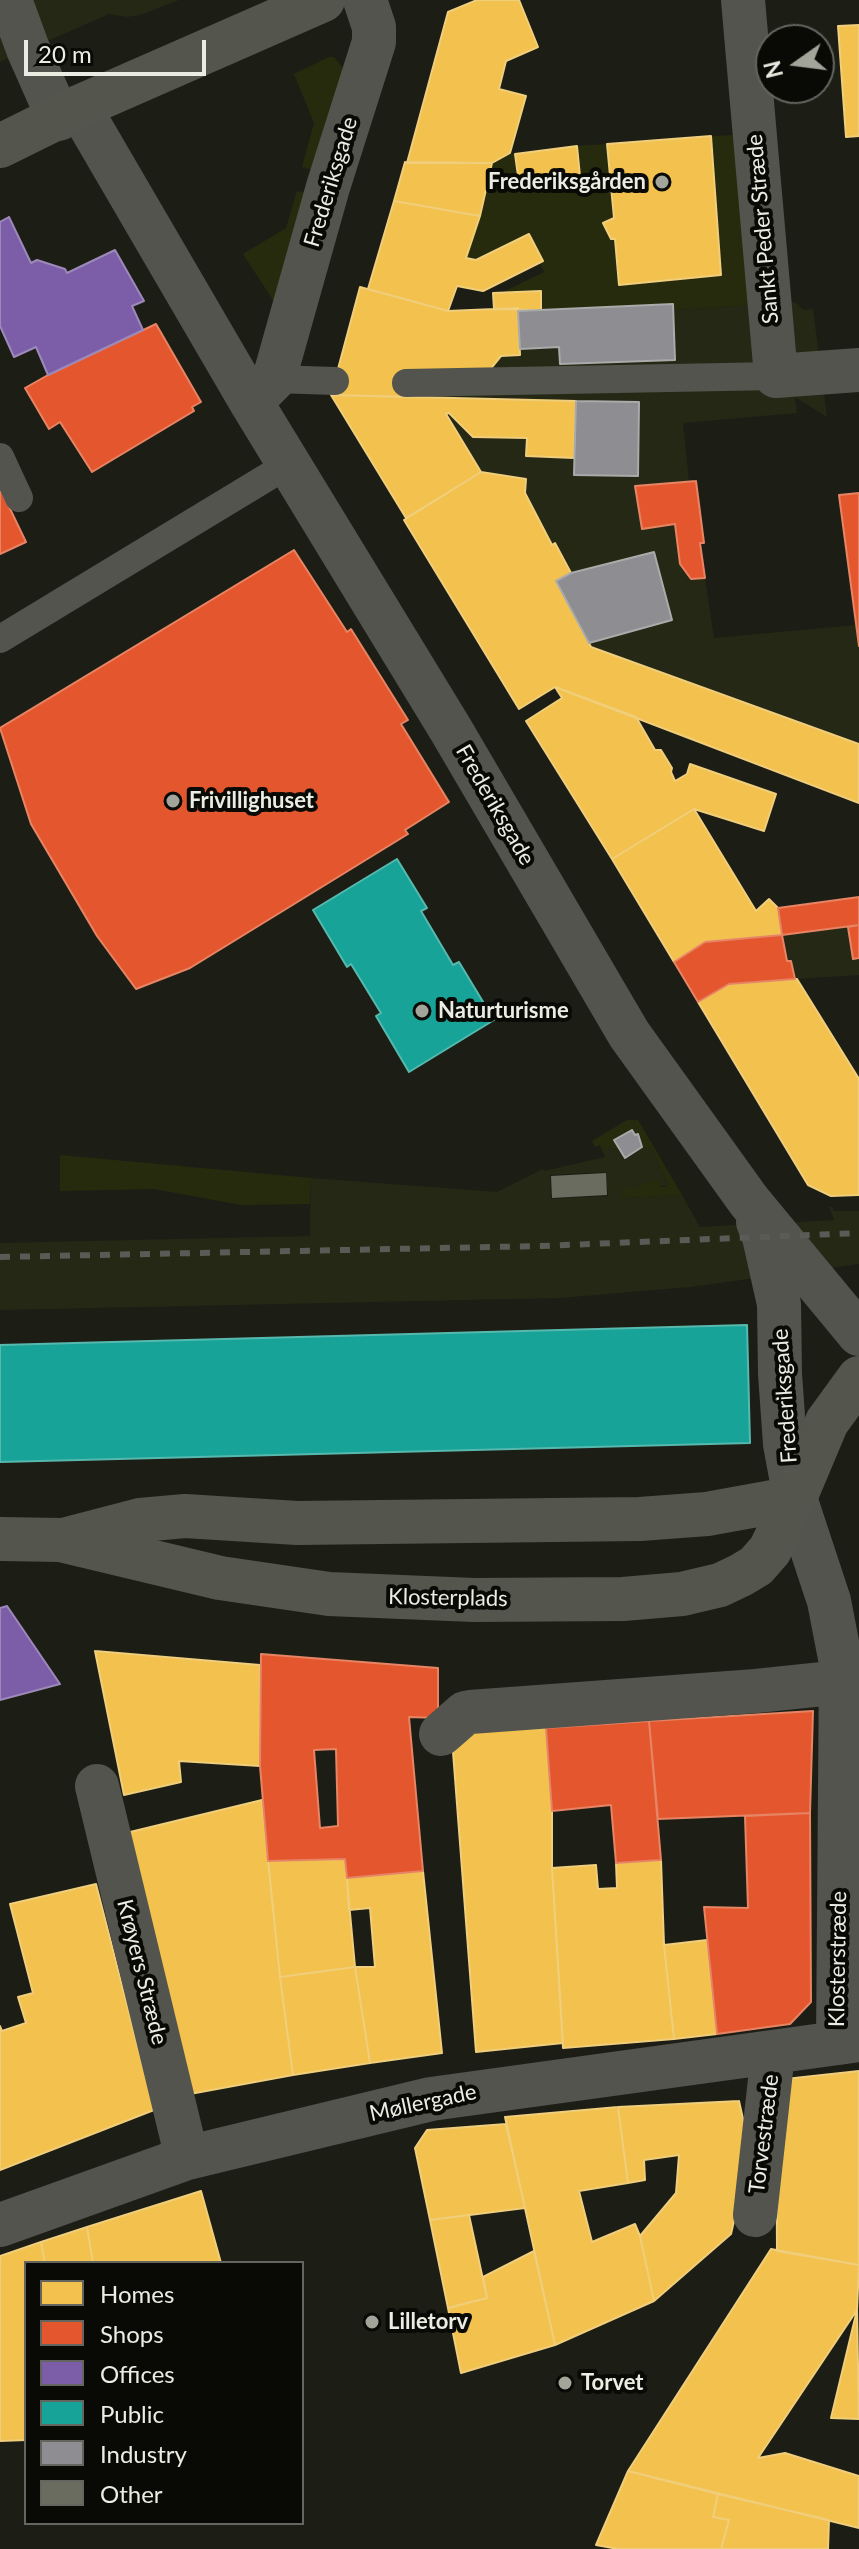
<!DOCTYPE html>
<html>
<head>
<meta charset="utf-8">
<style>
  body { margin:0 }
  #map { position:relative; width:859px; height:2549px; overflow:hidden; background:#1c1e16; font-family:Lato,sans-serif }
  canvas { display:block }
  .legend { position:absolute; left:24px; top:2261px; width:280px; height:264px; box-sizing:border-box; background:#090a05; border:2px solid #63655e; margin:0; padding:10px 14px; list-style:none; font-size:24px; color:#ebede3 }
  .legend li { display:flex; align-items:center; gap:16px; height:40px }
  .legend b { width:40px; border:2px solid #63655e }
  .north { position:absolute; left:755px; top:24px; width:80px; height:80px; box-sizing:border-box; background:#090a05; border:2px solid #63655e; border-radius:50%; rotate:256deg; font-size:22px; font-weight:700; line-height:32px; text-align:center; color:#ebede3 }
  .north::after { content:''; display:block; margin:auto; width:28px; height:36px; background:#a3a59b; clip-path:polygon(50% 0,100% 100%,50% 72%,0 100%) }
  .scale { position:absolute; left:24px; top:40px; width:182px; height:36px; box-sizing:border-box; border:4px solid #ebede3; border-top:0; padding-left:10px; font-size:24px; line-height:28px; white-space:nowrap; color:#ebede3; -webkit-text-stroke:6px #090a05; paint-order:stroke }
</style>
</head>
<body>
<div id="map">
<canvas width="859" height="2549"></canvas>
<ul class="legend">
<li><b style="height:22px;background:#f2c14e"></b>Homes</li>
<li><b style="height:22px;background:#e4572e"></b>Shops</li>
<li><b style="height:22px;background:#7b5ea7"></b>Offices</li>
<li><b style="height:22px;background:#17a398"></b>Public</li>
<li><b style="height:22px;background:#8d8d92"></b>Industry</li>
<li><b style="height:22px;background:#6a6c5f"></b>Other</li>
</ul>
<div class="north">N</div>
<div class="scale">20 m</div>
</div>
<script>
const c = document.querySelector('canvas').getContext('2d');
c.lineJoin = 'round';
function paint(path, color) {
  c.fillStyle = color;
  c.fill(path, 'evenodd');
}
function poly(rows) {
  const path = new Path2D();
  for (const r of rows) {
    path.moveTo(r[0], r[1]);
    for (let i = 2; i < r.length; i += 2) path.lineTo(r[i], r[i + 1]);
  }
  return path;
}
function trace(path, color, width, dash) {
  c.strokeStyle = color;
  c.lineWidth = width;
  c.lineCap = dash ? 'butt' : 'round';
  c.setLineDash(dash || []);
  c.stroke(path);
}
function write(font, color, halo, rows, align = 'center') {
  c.font = font + ' Lato,sans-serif';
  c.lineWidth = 8;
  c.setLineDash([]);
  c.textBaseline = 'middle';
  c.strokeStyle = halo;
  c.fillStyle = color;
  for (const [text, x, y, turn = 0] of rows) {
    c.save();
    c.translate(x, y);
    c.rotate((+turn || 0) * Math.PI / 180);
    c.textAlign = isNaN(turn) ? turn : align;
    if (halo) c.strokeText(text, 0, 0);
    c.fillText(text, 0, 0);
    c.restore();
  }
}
const built = poly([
  [0,0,179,0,140,15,127,17,109,14,0,62],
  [795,302,804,310,813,309,827,417,795,397,797,413,683,423,689,482,635,487,642,529,675,524,680,564,691,579,705,578,714,638,856,625,859,646,859,744,591,647,589,643,672,620,654,552,571,573,552,545,525,493,526,479,481,472,446,414,449,413,474,437,527,438,526,456,574,458,575,475,637,476,639,402,406,397,501,356,520,355,520,349,559,347,561,364,675,360,673,310],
  [848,927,853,958,859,958,859,975,795,979,791,961,787,961,782,935],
  [609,1147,622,1152,625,1157,642,1147,653,1151,661,1171,669,1186,645,1184,638,1190,622,1194,622,1198,682,1195,700,1227,834,1220,829,1207,833,1207,833,1211,859,1211,859,1264,690,1287,560,1298,0,1310,0,1243,310,1236,311,1178,497,1192,543,1169,544,1171,605,1157,602,1150],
  [606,1172,608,1196,551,1199,550,1175]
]);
const green = poly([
  [329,57,334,57,343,68,316,171,302,167,314,123,294,74],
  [735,135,749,305,673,310,672,304,541,310,541,291,503,292,544,272,540,263,543,261,529,234,476,260,466,258,492,163,510,153,515,154,519,182,577,146,607,144,614,218,603,223,611,239,615,239,619,284,721,275,711,136],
  [297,191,309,194,277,300,273,300,243,254,286,228],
  [627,1120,638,1120,682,1195,622,1198,620,1192,630,1186,638,1189,646,1181,660,1182,660,1186,665,1187,669,1185,661,1171,653,1151,642,1147,632,1131,622,1152,609,1147,602,1150,600,1145,595,1147,592,1141],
  [60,1155,311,1178,310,1204,241,1205,154,1189,60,1191]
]);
const homes = poly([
  [477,0,519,0,538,47,506,61,499,89,526,96,510,153,492,163,407,163,448,12,477,0],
  [859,25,859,136,846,137,838,26,859,25],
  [711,136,721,275,619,285,615,239,611,239,603,223,614,218,607,144,711,136],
  [577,146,580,176,519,183,515,154,577,146],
  [405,162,492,163,480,216,394,201,405,162],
  [394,201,480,216,466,258,476,260,529,234,543,261,483,291,457,286,448,311,368,289,394,201],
  [360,287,448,311,518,308,520,355,501,356,488,372,406,383,406,397,331,395,360,287],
  [541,291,541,310,494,309,493,293,541,291],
  [331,395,576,401,574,458,526,456,527,438,473,437,449,413,446,414,481,472,406,518,331,395],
  [481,472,526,479,525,493,552,545,555,543,571,573,556,581,591,647,859,744,859,803,555,687,519,709,404,520,481,472],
  [555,687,636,717,655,750,661,750,672,768,671,772,675,781,687,774,690,764,776,794,764,831,694,809,612,859,526,721,562,698,555,687],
  [694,809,756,911,769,899,778,908,782,935,705,942,674,962,612,859,694,809],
  [797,979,859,1079,859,1195,831,1196,808,1185,698,1002,729,984,797,979],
  [95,1651,260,1665,260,1766,179,1761,181,1782,124,1795,95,1651],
  [546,1728,552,1811,552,1868,563,2043,476,2052,453,1752,474,1731,546,1728],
  [262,1800,280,1977,293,2075,190,2094,126,1833,262,1800],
  [345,1859,355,1967,280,1977,268,1861,345,1859],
  [661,1860,664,1945,674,2039,563,2048,552,1868,596,1865,598,1889,617,1888,616,1863,661,1860],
  [423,1871,442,2053,370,2063,355,1967,375,1967,370,1908,349,1910,347,1878,423,1871],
  [96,1884,154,2110,0,2170,0,2026,2,2031,26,2023,18,1997,33,1993,10,1904,96,1884],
  [707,1940,717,2034,674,2039,664,1945,707,1940],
  [355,1967,370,2063,293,2075,280,1977,355,1967],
  [859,2071,859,2265,777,2251,776,2080,859,2071],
  [739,2101,750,2150,731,2234,654,2301,640,2236,676,2193,679,2155,644,2160,645,2180,628,2183,618,2107,739,2101],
  [618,2107,628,2183,579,2191,592,2242,635,2224,640,2236,654,2301,555,2345,505,2117,618,2107],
  [506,2124,525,2208,430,2220,415,2148,427,2130,506,2124],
  [201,2191,221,2263,93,2263,87,2227,201,2191],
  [469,2215,487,2298,448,2308,430,2220,469,2215],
  [87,2227,93,2263,45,2263,41,2242,87,2227],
  [41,2242,45,2263,26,2263,26,2440,0,2441,0,2256,41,2242],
  [771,2249,859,2265,857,2310,758,2458,785,2453,859,2476,859,2528,628,2471,771,2249],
  [534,2251,555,2345,461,2373,448,2308,487,2298,483,2277,534,2251],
  [857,2310,859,2419,831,2418,857,2310],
  [628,2471,718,2494,713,2517,729,2520,721,2549,618,2549,596,2545,628,2471],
  [718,2494,829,2520,828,2549,721,2549,729,2520,713,2517,718,2494]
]);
const shops = poly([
  [156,324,201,402,192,407,194,411,92,472,60,422,49,429,25,388,48,375,156,324],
  [696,481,704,543,700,543,705,578,691,579,680,564,675,524,642,529,635,486,696,481],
  [0,488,26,542,0,554,0,488],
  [859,493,859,646,839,495,859,493],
  [294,550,347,632,351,629,408,720,401,724,449,802,405,830,408,834,190,968,136,989,97,936,31,824,0,728,294,550],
  [859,897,859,925,782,935,778,908,859,897],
  [859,925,859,958,853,959,848,927,859,925],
  [782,935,787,961,791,961,795,979,729,984,698,1002,674,962,705,942,782,935],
  [261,1654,438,1668,438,1718,409,1717,423,1871,347,1878,345,1859,268,1861,260,1766,261,1654],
  [336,1749,338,1826,320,1828,314,1750,336,1749],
  [813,1711,810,1813,658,1819,649,1721,813,1711],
  [649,1721,661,1860,616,1863,611,1805,552,1811,546,1728,649,1721],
  [810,1813,811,2002,790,2024,717,2034,704,1907,748,1908,745,1816,810,1813]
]);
const offices = poly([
  [9,217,31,263,37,260,65,269,67,273,115,250,144,301,132,306,143,330,48,375,36,347,14,357,0,326,0,222,9,217],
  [7,1606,60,1684,0,1700,0,1608,7,1606]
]);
const public = poly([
  [397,859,427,908,421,911,453,965,459,962,494,1020,409,1072,376,1016,381,1013,351,964,347,967,313,910,397,859],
  [747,1325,750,1443,0,1462,0,1345,747,1325]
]);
const industry = poly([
  [673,304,675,360,560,364,559,347,520,349,518,311,673,304],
  [576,401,639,402,638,476,574,475,576,401],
  [654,552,672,620,589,643,556,581,571,573,654,552],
  [632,1130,635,1135,638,1134,642,1147,625,1158,614,1140,632,1130]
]);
const building = poly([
  [606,1173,607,1195,552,1198,551,1176]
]);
const lane = poly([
  [274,379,335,381],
  [406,383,776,376],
  [0,457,19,498],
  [0,639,289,464]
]);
const street = poly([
  [10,0,28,49,59,119],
  [743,0,776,376,859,370],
  [79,107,251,402,451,730,629,1034,749,1201,859,1334],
  [251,402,274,379,328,187,374,42,374,27,365,0],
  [758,1222,764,1237,779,1304,780,1374,785,1444,795,1498,829,1601,841,1663,838,2043],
  [441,1734,465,1713,470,1712,756,1691,842,1682],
  [97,1786,187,2158],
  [755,2215,773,2053],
  [0,2225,187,2158,431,2099,859,2040]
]);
const secondary = poly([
  [0,146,79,107,323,0],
  [0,1539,61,1540,220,1578,329,1594,474,1600,623,1599,682,1594,720,1585,741,1575,756,1566,770,1550,795,1498,827,1422,859,1378],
  [67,1539,140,1520,185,1516,297,1523,640,1519,707,1514,795,1498]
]);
const rail = poly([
  [0,1257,541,1246,859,1233]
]);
const markers = [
  [662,182,8,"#a3a59b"],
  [173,801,8,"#a3a59b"],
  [422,1011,8,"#a3a59b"],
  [372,2322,8,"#a3a59b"],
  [565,2383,8,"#a3a59b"]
];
const streetNames = [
  ["Frederiksgade",331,182,-73],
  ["Sankt Peder Stræde",763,229,-95],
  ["Frederiksgade",495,805,60],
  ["Frederiksgade",785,1396,-94],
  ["Klosterplads",448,1598,1],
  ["Klosterstræde",838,1959,-89],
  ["Krøyers Stræde",142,1972,76],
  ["Møllergade",423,2103,-12],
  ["Torvestræde",764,2134,-83]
];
const poiNames = [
  ["Frederiksgården",646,182,"right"],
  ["Frivillighuset",189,801],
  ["Naturturisme",438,1011],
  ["Lilletorv",388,2322],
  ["Torvet",581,2383]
];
paint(built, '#252814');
paint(green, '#272b0d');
paint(homes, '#f2c14e');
trace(homes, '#f0ce7b', 2);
paint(shops, '#e4572e');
trace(shops, '#e68464', 2);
paint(offices, '#7b5ea7');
trace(offices, '#9d89b9', 2);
paint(public, '#17a398');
trace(public, '#57b9ae', 2);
paint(industry, '#8d8d92');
trace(industry, '#a9aaaa', 2);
paint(building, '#6a6c5f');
trace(lane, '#52544d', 28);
trace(street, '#52544d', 44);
trace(secondary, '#54564d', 44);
trace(rail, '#5a5b56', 6, [10, 10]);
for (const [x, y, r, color] of markers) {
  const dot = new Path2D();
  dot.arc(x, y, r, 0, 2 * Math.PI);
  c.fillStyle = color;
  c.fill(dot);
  trace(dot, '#090a05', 3);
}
write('22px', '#ebede3', '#090a05', streetNames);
write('bold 22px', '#ebede3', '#090a05', poiNames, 'left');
</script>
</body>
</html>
